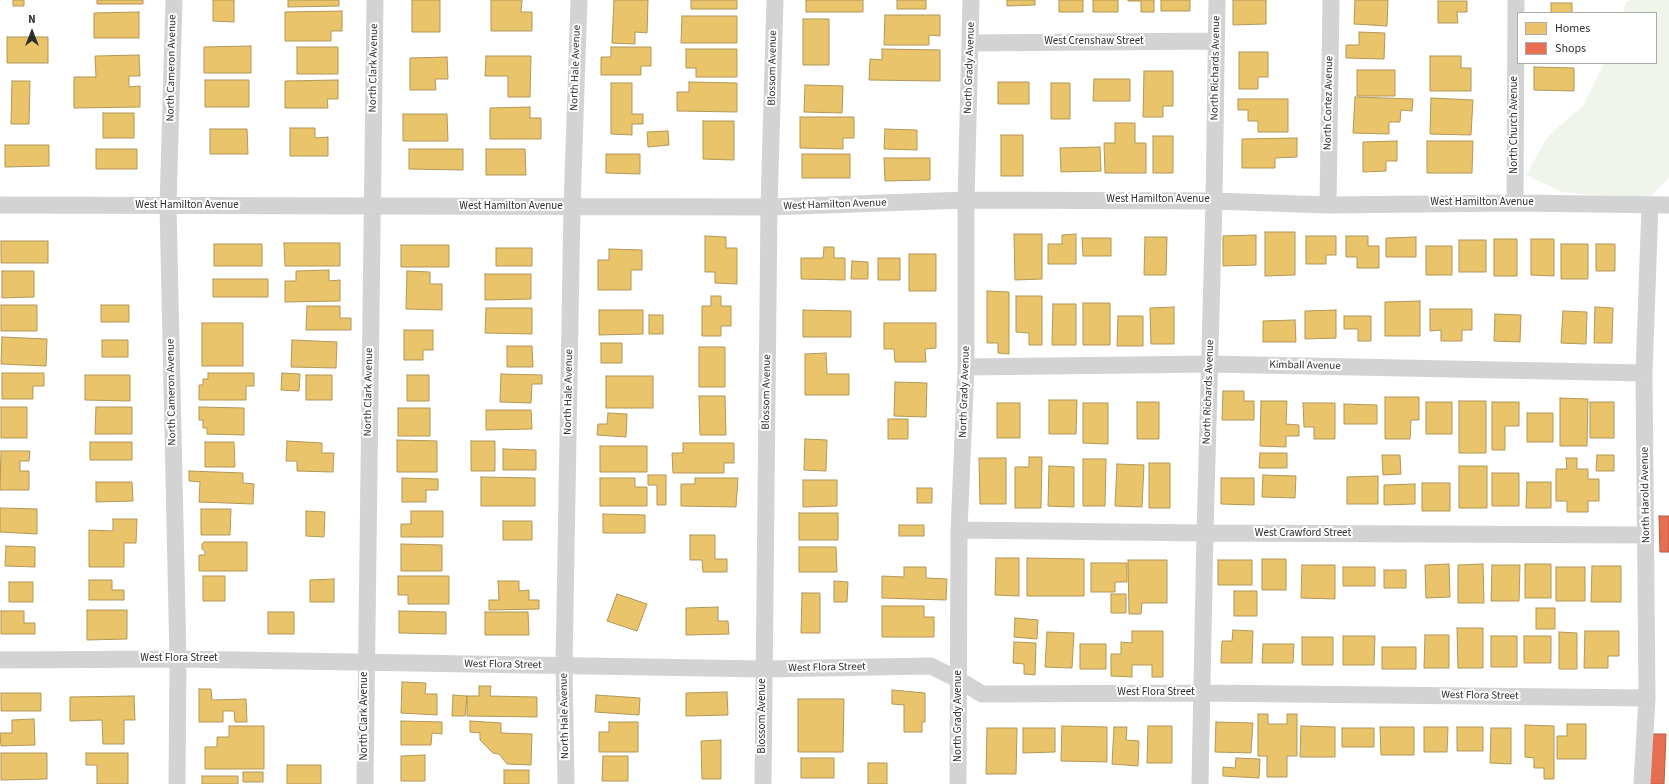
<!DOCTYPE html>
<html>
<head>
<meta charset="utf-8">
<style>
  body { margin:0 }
  #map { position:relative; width:1669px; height:784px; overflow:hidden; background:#fff; font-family:"Source Sans 3",sans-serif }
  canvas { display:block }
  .legend { position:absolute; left:1517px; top:12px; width:140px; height:52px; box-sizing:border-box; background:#fff; border:1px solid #ababab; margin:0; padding:5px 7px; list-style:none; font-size:12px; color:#2e2e2e }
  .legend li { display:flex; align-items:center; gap:8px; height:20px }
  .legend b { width:20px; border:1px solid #ababab }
  .north { position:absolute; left:12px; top:12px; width:40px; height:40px; -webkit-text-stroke:3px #fff; paint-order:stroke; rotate:0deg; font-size:11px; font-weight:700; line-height:16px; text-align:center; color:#2e2e2e }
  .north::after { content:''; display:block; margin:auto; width:14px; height:18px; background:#2e2e2e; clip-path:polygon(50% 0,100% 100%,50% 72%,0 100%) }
</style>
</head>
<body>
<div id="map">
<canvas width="1669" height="784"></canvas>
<ul class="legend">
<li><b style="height:11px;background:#e9c46a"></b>Homes</li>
<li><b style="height:11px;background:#e76f51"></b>Shops</li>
</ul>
<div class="north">N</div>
</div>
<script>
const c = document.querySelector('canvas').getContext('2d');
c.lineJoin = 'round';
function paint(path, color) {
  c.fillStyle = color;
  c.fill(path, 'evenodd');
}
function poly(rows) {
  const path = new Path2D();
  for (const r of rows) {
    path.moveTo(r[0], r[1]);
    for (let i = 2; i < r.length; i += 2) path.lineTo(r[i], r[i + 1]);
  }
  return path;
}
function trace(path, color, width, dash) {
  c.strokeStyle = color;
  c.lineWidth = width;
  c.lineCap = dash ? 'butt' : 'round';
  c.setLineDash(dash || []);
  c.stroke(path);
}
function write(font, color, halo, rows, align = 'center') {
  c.font = font + ' "Source Sans 3",sans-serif';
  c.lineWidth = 4;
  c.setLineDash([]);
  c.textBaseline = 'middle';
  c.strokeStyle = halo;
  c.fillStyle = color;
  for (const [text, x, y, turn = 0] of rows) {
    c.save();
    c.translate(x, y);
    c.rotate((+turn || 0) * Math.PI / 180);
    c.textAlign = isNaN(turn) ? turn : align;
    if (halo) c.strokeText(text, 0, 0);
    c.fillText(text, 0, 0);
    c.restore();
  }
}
const green = poly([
  [1632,0,1669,0,1669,178,1650,197,1592,195,1562,192,1526,175,1548,136,1583,106,1604,63,1656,63,1656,13,1623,13,1626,2]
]);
const homes = poly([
  [13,0,24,0,24,6,13,6,13,0],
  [97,0,143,0,143,4,97,4,97,0],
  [213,0,234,0,234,22,213,21,213,0],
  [288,0,339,0,339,6,288,7,288,0],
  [412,0,440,0,440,32,412,32,412,0],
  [491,0,522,0,521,12,532,12,532,31,491,31,491,0],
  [614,0,648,0,647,33,635,32,635,44,612,43,614,0],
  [691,0,737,0,737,9,691,9,691,0],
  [806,0,863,0,863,12,806,12,806,0],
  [897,0,926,0,926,9,897,9,897,0],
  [1007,0,1035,0,1035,5,1007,6,1007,0],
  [1059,0,1083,0,1083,12,1059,12,1059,0],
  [1093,0,1118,0,1118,12,1093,12,1093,0],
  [1128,0,1154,0,1154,12,1141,12,1141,1,1128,1,1128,0],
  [1161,0,1190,0,1190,11,1161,11,1161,0],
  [1233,0,1266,0,1266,24,1233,25,1233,0],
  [1355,0,1388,0,1387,26,1354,24,1355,0],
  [1438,1,1467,1,1467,12,1457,12,1458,23,1438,23,1438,1],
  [1551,3,1572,3,1572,13,1551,13,1551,3],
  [342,11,342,31,331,31,331,41,285,41,285,12,342,11],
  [139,12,139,38,94,38,94,13,139,12],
  [885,15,940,15,940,36,929,35,929,45,884,45,885,15],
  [682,16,737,16,737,43,681,43,682,16],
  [803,19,829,19,829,65,803,65,803,19],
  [1359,32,1385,33,1384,59,1346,58,1346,45,1359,45,1359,32],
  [7,37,48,37,48,63,7,63,7,37],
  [251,46,251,73,204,73,204,47,251,46],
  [297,47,338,47,338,74,297,74,297,47],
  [611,47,651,47,651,66,641,66,641,75,601,75,601,57,611,57,611,47],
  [686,49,737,49,737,77,696,77,696,68,686,68,686,49],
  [882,49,940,50,940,81,869,80,870,59,882,60,882,49],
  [1239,52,1268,52,1268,77,1258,77,1258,89,1239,89,1239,52],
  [139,55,140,76,129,76,129,87,140,86,140,107,74,108,74,77,96,77,95,56,139,55],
  [486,56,531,56,530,97,508,97,508,76,485,76,486,56],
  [1430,56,1461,56,1461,68,1471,68,1471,91,1430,91,1430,56],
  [447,57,448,79,435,79,436,90,410,90,410,58,447,57],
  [1534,67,1574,68,1574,91,1534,90,1534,67],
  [1357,70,1395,70,1395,96,1357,96,1357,70],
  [1144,71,1173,71,1173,106,1163,106,1163,117,1143,117,1144,71],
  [1094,79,1130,79,1130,101,1093,101,1094,79],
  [205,80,249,80,249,107,205,107,205,80],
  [338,80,338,99,327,99,328,108,285,108,285,81,338,80],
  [12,81,30,81,29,124,11,124,12,81],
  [689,82,737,83,737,112,677,111,677,92,689,92,689,82],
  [998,82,1029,82,1029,104,998,104,998,82],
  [611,83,632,83,632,114,643,114,643,124,632,124,632,135,611,134,611,83],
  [1051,83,1070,83,1070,119,1051,119,1051,83],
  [805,85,843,86,842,113,804,112,805,85],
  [1355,97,1413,99,1412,111,1401,110,1400,122,1389,122,1389,134,1353,133,1355,97],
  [1431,98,1473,100,1471,135,1430,134,1431,98],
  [1238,99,1288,99,1288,132,1258,132,1258,121,1248,121,1248,110,1238,110,1238,99],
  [530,107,530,118,541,118,541,139,490,139,490,108,530,107],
  [103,113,134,113,134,138,103,138,103,113],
  [403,114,447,114,448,141,403,141,403,114],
  [800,117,854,117,854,138,843,138,843,149,800,148,800,117],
  [703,121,734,121,734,160,703,159,703,121],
  [1115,123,1135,123,1135,143,1146,143,1146,173,1105,173,1104,143,1115,143,1115,123],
  [290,128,315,128,315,138,328,137,328,156,290,156,290,128],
  [210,129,247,129,248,154,210,154,210,129],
  [885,129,917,130,917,150,884,149,885,129],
  [668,131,669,145,648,147,647,132,668,131],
  [1001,135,1023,135,1023,176,1001,176,1001,135],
  [1153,136,1173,136,1173,173,1153,173,1153,136],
  [1297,138,1297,157,1275,158,1275,168,1242,168,1242,139,1297,138],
  [1397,141,1397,161,1386,161,1386,171,1363,172,1363,142,1397,141],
  [1427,141,1473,141,1472,173,1427,173,1427,141],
  [5,145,49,145,49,166,5,167,5,145],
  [1100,147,1101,171,1061,172,1060,148,1100,147],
  [96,149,137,149,137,169,96,169,96,149],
  [409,149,463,149,463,170,409,169,409,149],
  [486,149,525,149,526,175,486,175,486,149],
  [606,154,640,154,640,174,606,173,606,154],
  [802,154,850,154,850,178,802,178,802,154],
  [884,158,930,158,930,180,885,181,884,158],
  [1265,232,1295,232,1295,275,1265,276,1265,232],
  [1014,234,1042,234,1042,279,1015,280,1014,234],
  [1076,234,1076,264,1048,264,1048,244,1062,244,1062,235,1076,234],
  [1256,235,1256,265,1223,266,1223,236,1256,235],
  [705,236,726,237,726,248,737,248,737,284,715,283,715,272,705,272,705,236],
  [1306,236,1336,236,1336,255,1326,255,1326,264,1306,264,1306,236],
  [1346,236,1368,236,1368,246,1379,246,1379,268,1357,268,1357,257,1346,257,1346,236],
  [1145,237,1167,237,1166,275,1144,275,1145,237],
  [1416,237,1416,257,1386,257,1386,238,1416,237],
  [1082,238,1111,238,1111,256,1083,256,1082,238],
  [1494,239,1517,239,1517,276,1494,276,1494,239],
  [1531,239,1554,239,1554,276,1531,275,1531,239],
  [1459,240,1486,240,1486,272,1459,272,1459,240],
  [1,241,48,241,48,263,1,263,1,241],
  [284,243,340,243,340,266,285,266,284,243],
  [214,244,262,244,262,266,214,266,214,244],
  [1561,244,1588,244,1588,279,1561,279,1561,244],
  [1596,244,1615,244,1615,271,1596,271,1596,244],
  [401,245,449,245,449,267,401,267,401,245],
  [1426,246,1452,246,1452,275,1426,275,1426,246],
  [824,247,834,247,834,258,845,258,845,280,801,279,801,258,823,258,824,247],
  [496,248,532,248,532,266,496,266,496,248],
  [609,249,642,250,642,270,631,270,631,290,598,290,598,260,609,260,609,249],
  [909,254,936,254,936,291,909,291,909,254],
  [878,258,900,258,900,280,878,280,878,258],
  [852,261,868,262,868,279,851,279,852,261],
  [329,270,329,281,340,280,340,301,285,302,285,281,296,281,296,271,329,270],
  [2,271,34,271,34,297,2,298,2,271],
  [407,271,430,272,430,284,442,284,442,310,406,309,407,271],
  [485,274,531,274,531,299,485,300,485,274],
  [213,279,268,279,268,297,213,297,213,279],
  [987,291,1009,292,1009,354,998,353,998,343,987,343,987,291],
  [711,296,721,296,721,306,731,306,731,326,721,326,721,336,702,336,702,306,711,306,711,296],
  [1016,296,1042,296,1042,345,1029,345,1029,333,1016,332,1016,296],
  [1420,301,1420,336,1385,336,1385,302,1420,301],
  [1083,303,1110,303,1110,345,1083,345,1083,303],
  [1053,304,1076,304,1076,345,1052,345,1053,304],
  [1,305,37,305,37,331,1,331,1,305],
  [101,305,129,305,129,322,101,322,101,305],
  [307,306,340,306,340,318,351,318,351,330,306,330,307,306],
  [1174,307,1174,344,1151,344,1150,308,1174,307],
  [1595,307,1613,308,1612,343,1594,343,1595,307],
  [486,308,532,308,532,334,485,333,486,308],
  [1430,309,1472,309,1472,330,1462,330,1462,341,1441,341,1441,330,1430,331,1430,309],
  [599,310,643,310,643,334,599,335,599,310],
  [803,310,851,311,851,337,803,337,803,310],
  [1336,310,1336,338,1305,339,1305,311,1336,310],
  [1563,311,1587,312,1586,344,1561,343,1563,311],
  [1495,314,1521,315,1520,342,1494,341,1495,314],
  [649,315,663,315,663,334,649,334,649,315],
  [1118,316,1143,316,1143,346,1117,346,1118,316],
  [1344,316,1371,316,1371,341,1358,341,1358,329,1344,329,1344,316],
  [1295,320,1296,342,1263,342,1263,321,1295,320],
  [202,323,243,323,243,366,202,366,202,323],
  [884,323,936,323,936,348,925,349,926,362,895,362,894,349,884,349,884,323],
  [404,330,433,330,433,350,423,350,423,360,404,360,404,330],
  [2,337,47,339,46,366,1,364,2,337],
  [102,340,128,340,128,357,102,357,102,340],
  [292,340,337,342,336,368,291,367,292,340],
  [601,343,622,343,622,363,601,363,601,343],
  [507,346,532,346,533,367,507,367,507,346],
  [699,347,725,347,725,387,699,387,699,347],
  [826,353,827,374,849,374,849,395,805,395,805,354,826,353],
  [2,373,44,373,44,386,33,386,33,399,2,399,2,373],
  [208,373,254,373,254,386,246,386,246,400,199,400,199,385,203,385,203,379,208,379,208,373],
  [282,373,300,374,299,391,281,390,282,373],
  [501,374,542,375,542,384,532,384,531,403,500,402,501,374],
  [85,375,130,375,130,401,85,400,85,375],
  [306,375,332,375,332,400,306,400,306,375],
  [407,375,429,375,429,401,407,401,407,375],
  [606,376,653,376,653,408,606,408,606,376],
  [895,382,927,383,926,417,894,416,895,382],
  [1223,391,1244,391,1244,401,1254,401,1254,420,1222,420,1223,391],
  [699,396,725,396,726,435,700,435,699,396],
  [1385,397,1419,397,1419,420,1411,420,1410,439,1385,439,1385,397],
  [1560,398,1588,399,1587,446,1560,446,1560,398],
  [1049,400,1077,400,1076,434,1049,434,1049,400],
  [1261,401,1287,401,1286,424,1299,425,1299,436,1286,436,1286,447,1260,446,1261,401],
  [1459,401,1486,401,1486,453,1459,453,1459,401],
  [1137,402,1159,402,1159,439,1137,439,1137,402],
  [1426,402,1452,402,1452,434,1426,434,1426,402],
  [1492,402,1519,402,1519,426,1505,426,1505,450,1492,450,1492,402],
  [1590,402,1614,402,1614,438,1590,438,1590,402],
  [997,403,1020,403,1020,438,997,438,997,403],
  [1083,403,1108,403,1108,444,1083,443,1083,403],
  [1303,403,1335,403,1335,439,1314,439,1314,427,1304,427,1303,403],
  [1344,404,1377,405,1377,424,1344,424,1344,404],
  [1,407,27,407,27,438,1,438,1,407],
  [96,407,132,407,132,434,95,434,96,407],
  [199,407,244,408,244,435,207,434,207,428,203,428,203,420,199,420,199,407],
  [398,408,430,408,430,436,398,436,398,408],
  [486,410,531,410,532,429,486,430,486,410],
  [608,413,627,414,626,437,597,435,598,424,607,424,608,413],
  [1527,413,1553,413,1553,442,1527,442,1527,413],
  [888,419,908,419,908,439,888,439,888,419],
  [805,439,827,440,826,471,804,470,805,439],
  [397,440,437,441,437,472,397,472,397,440],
  [287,441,322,443,322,453,334,453,333,472,297,471,297,461,286,461,287,441],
  [471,441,495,441,495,471,471,471,471,441],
  [90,442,132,442,132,460,90,460,90,442],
  [205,442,234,442,235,467,205,467,205,442],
  [683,443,734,443,734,463,724,463,724,473,673,473,672,453,683,453,683,443],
  [600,446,647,446,647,472,600,472,600,446],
  [503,449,536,450,536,470,503,470,503,449],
  [1,451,30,451,29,461,20,461,20,471,29,471,29,490,0,490,1,451],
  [1260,453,1287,453,1287,468,1259,468,1260,453],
  [1382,455,1400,455,1401,474,1383,475,1382,455],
  [1597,455,1614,455,1614,471,1596,471,1597,455],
  [1029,457,1042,457,1041,508,1015,508,1015,467,1029,467,1029,457],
  [979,458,1006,458,1006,504,980,504,979,458],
  [1566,458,1577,458,1577,469,1588,469,1588,479,1599,479,1599,501,1588,501,1588,512,1567,512,1567,501,1556,501,1556,469,1567,469,1566,458],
  [1083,459,1106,459,1105,506,1083,506,1083,459],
  [1149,463,1170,463,1170,508,1149,508,1149,463],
  [1117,464,1144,465,1142,507,1115,506,1117,464],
  [1049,466,1074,467,1074,507,1048,506,1049,466],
  [1459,466,1487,466,1487,508,1459,508,1459,466],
  [189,471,243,473,243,483,254,484,253,504,199,502,200,482,189,481,189,471],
  [1492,473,1519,473,1519,506,1492,506,1492,473],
  [648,475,666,475,666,505,657,505,657,485,648,485,648,475],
  [1263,475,1296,476,1295,498,1262,497,1263,475],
  [1378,476,1378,504,1347,504,1347,477,1378,476],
  [481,477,535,478,535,506,481,506,481,477],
  [402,478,438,479,438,490,426,490,426,502,402,502,402,478],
  [600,478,635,478,635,487,647,487,647,506,600,506,600,478],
  [695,478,738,478,736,507,681,506,681,484,695,484,695,478],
  [1221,478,1254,478,1254,505,1221,504,1221,478],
  [803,480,837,480,837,506,803,507,803,480],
  [96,482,132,482,133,501,96,502,96,482],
  [1527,482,1551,482,1551,508,1526,508,1527,482],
  [1422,483,1450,483,1450,511,1422,511,1422,483],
  [1415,484,1415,504,1384,505,1384,485,1415,484],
  [917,488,932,488,932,503,917,503,917,488],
  [0,508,37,509,37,534,0,532,0,508],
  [201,509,231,509,230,535,201,535,201,509],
  [306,511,325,512,324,537,306,536,306,511],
  [411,511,443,511,443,537,401,537,401,524,411,524,411,511],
  [799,513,838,513,838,540,799,540,799,513],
  [603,514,645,515,645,533,603,533,603,514],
  [113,519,137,519,136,543,124,543,124,567,89,567,89,530,113,531,113,519],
  [503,521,532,521,532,540,503,540,503,521],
  [899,525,924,525,924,536,899,536,899,525],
  [690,535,715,535,715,559,727,559,727,572,703,572,702,560,690,560,690,535],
  [204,542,247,542,247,571,199,571,199,555,205,555,205,551,202,549,202,544,204,542],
  [401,544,442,545,442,571,401,571,401,544],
  [6,546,35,547,35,567,5,566,6,546],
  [799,547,836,547,837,572,799,572,799,547],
  [996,558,1019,558,1019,596,995,595,996,558],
  [1027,558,1084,559,1084,596,1027,596,1027,558],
  [1262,559,1286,559,1286,590,1262,590,1262,559],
  [1128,560,1167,560,1167,603,1142,603,1141,614,1129,614,1128,560],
  [1218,560,1252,560,1252,585,1218,585,1218,560],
  [1091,563,1127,563,1127,582,1115,582,1115,592,1091,592,1091,563],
  [1449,564,1450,597,1426,598,1425,565,1449,564],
  [1483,564,1484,603,1458,603,1458,565,1483,564],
  [1525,564,1551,564,1551,598,1525,598,1525,564],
  [1302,565,1335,565,1335,599,1301,598,1302,565],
  [1492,565,1520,565,1519,601,1491,601,1492,565],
  [1592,566,1621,566,1621,602,1591,602,1592,566],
  [904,567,926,567,926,578,947,579,946,600,882,598,882,576,904,577,904,567],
  [1343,567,1375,567,1375,586,1343,586,1343,567],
  [1556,567,1585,567,1585,601,1556,601,1556,567],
  [1384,570,1406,570,1406,588,1384,588,1384,570],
  [203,576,225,576,225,601,203,601,203,576],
  [398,576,449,576,449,604,408,604,408,595,398,595,398,576],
  [334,579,334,602,310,602,310,580,334,579],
  [89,580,112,580,112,590,124,590,124,600,89,600,89,580],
  [498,581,519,581,519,591,529,590,529,600,539,600,539,609,489,610,489,600,499,600,498,581],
  [834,581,848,582,847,602,834,602,834,581],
  [9,582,33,582,33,602,9,602,9,582],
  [1234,591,1257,591,1257,616,1234,616,1234,591],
  [802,593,820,593,820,633,801,633,802,593],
  [617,594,647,604,637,631,607,621,617,594],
  [1111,594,1126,594,1126,613,1111,613,1111,594],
  [882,606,924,606,924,617,934,617,934,637,882,637,882,606],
  [718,607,718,621,728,621,729,634,686,635,686,608,718,607],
  [1536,608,1555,608,1555,629,1536,629,1536,608],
  [87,610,127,610,127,639,87,640,87,610],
  [1,611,24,611,24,623,35,623,35,634,1,634,1,611],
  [399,611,446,612,446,634,399,633,399,611],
  [268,612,294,612,294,634,268,634,268,612],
  [485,612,528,612,529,635,485,635,485,612],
  [1015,618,1038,620,1037,639,1014,637,1015,618],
  [1457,628,1483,628,1483,668,1458,668,1457,628],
  [1233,630,1253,631,1252,663,1221,663,1222,641,1232,641,1233,630],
  [1132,631,1163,631,1163,677,1152,677,1152,665,1132,665,1132,677,1111,676,1111,654,1121,654,1121,642,1132,643,1132,631],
  [1585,631,1619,631,1619,656,1608,656,1608,668,1584,668,1585,631],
  [1047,632,1074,633,1072,668,1045,667,1047,632],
  [1559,632,1577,633,1577,669,1559,669,1559,632],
  [1425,635,1449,635,1449,668,1424,668,1425,635],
  [1343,636,1375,636,1374,665,1343,665,1343,636],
  [1491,636,1517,636,1517,667,1491,667,1491,636],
  [1524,636,1551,636,1551,663,1524,663,1524,636],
  [1302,637,1333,637,1333,665,1302,665,1302,637],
  [1014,642,1036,643,1035,675,1024,674,1024,664,1013,663,1014,642],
  [1080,644,1106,644,1106,669,1080,669,1080,644],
  [1263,644,1294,644,1293,663,1262,663,1263,644],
  [1382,647,1416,647,1416,669,1382,669,1382,647],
  [402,682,426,683,425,694,437,694,437,715,401,713,402,682],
  [479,686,491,686,490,696,537,697,537,717,467,716,467,696,479,696,479,686],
  [199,689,211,689,212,700,246,699,247,722,235,722,234,711,223,711,223,722,199,722,199,689],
  [892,690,925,693,925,722,922,722,922,732,904,732,904,705,892,704,892,690],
  [727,692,728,715,686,716,686,693,727,692],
  [1,693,41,693,41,711,1,711,1,693],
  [453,695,467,696,465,716,452,716,453,695],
  [596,695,640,698,639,715,595,712,596,695],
  [134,696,135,720,124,720,124,744,103,744,102,720,70,721,70,697,134,696],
  [798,699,844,699,843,752,798,752,798,699],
  [1258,714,1268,714,1268,724,1287,724,1287,714,1297,714,1297,756,1287,756,1287,777,1267,777,1267,756,1258,756,1258,714],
  [34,719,35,745,1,746,0,733,12,733,12,720,34,719],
  [401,721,442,722,442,734,432,733,431,745,401,745,401,721],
  [470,721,501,723,501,733,532,734,531,765,507,764,499,754,493,753,480,740,480,733,470,732,470,721],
  [609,722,638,722,638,752,599,752,599,732,609,732,609,722],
  [1216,722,1253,723,1251,753,1215,752,1216,722],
  [1567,724,1586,724,1586,759,1557,759,1557,736,1567,736,1567,724],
  [1525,725,1554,726,1554,779,1544,779,1544,768,1534,768,1534,758,1525,757,1525,725],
  [229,726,264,726,264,769,205,769,205,747,217,747,217,737,229,737,229,726],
  [1062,726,1107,727,1107,762,1061,761,1062,726],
  [1148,726,1172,726,1172,763,1147,763,1148,726],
  [1301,726,1335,727,1335,757,1300,757,1301,726],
  [1114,727,1127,727,1126,740,1139,741,1138,766,1112,764,1114,727],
  [1380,727,1414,727,1414,755,1381,755,1380,727],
  [1424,727,1448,727,1447,752,1424,752,1424,727],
  [1457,727,1483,727,1483,751,1457,751,1457,727],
  [987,728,1017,728,1016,774,986,774,987,728],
  [1023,728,1055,728,1055,752,1023,753,1023,728],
  [1342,728,1374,728,1374,747,1342,747,1342,728],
  [1491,728,1511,728,1511,764,1490,763,1491,728],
  [721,740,721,779,702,779,701,741,721,740],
  [1,753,47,753,47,779,1,780,1,753],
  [86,753,128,753,128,784,97,784,97,765,86,765,86,753],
  [425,755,425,781,401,781,401,756,425,755],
  [603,756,628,756,628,781,602,781,603,756],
  [801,758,834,758,834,778,801,778,801,758],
  [1236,758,1260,759,1259,778,1223,776,1223,767,1235,768,1236,758],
  [868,763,887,763,887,784,868,784,868,763],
  [287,765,321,765,321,784,287,784,287,765],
  [504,770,529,770,529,784,504,784,504,770],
  [243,772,263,772,263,782,243,782,243,772],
  [202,776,238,776,238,784,202,784,202,776]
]);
const shops = poly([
  [1659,516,1669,516,1669,552,1660,552,1659,516],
  [1651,734,1666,734,1664,784,1649,784,1651,734]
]);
const street = poly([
  [174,0,168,206,178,659,177,784],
  [971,43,1216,41],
  [1515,203,1516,0],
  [0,205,769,207,966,200,1214,201,1328,205,1515,203,1669,205],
  [1328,205,1331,0],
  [966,367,1210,364,1644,373],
  [959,530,1205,533,1646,535],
  [0,660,178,659,763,669,931,666,959,680,982,694,1202,693,1647,698],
  [365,784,375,0],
  [566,784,564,666,572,207,579,0],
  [763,784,769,207,775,0],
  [958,784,959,530,966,367,966,200,971,0],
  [1200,784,1205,533,1214,201,1217,0],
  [1642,784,1647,698,1644,373,1650,205]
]);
const streetNames = [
  ["West Crenshaw Street",1094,42],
  ["North Cameron Avenue",172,68,-89],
  ["North Clark Avenue",374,68,-89],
  ["North Hale Avenue",576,68,-88],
  ["Blossom Avenue",773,68,-89],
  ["North Grady Avenue",970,68,-88],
  ["North Richards Avenue",1216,68,-89],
  ["North Cortez Avenue",1329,103,-89],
  ["North Church Avenue",1515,125,-90],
  ["West Hamilton Avenue",1158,200],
  ["West Hamilton Avenue",1482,203],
  ["West Hamilton Avenue",835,205,-2],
  ["West Hamilton Avenue",187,206],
  ["West Hamilton Avenue",511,207],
  ["Kimball Avenue",1305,366,1],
  ["North Cameron Avenue",172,392,-91],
  ["North Clark Avenue",369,392,-89],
  ["North Hale Avenue",569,392,-89],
  ["Blossom Avenue",767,392,-89],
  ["North Grady Avenue",965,392,-88],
  ["North Richards Avenue",1209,392,-88],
  ["North Harold Avenue",1646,495,-91],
  ["West Crawford Street",1303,534],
  ["West Flora Street",179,659],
  ["West Flora Street",503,665,1],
  ["West Flora Street",827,668,-1],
  ["West Flora Street",1156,693],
  ["West Flora Street",1480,696,1],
  ["North Clark Avenue",365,716,-90],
  ["North Hale Avenue",565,716,-91],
  ["Blossom Avenue",763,716,-90],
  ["North Grady Avenue",959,716,-90]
];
paint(green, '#f0f5eb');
paint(homes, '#e9c46a');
trace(homes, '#b19758', 1);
paint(shops, '#e76f51');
trace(shops, '#b05c46', 1);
trace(street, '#d3d3d3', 17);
write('11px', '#2e2e2e', '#fff', streetNames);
</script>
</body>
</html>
